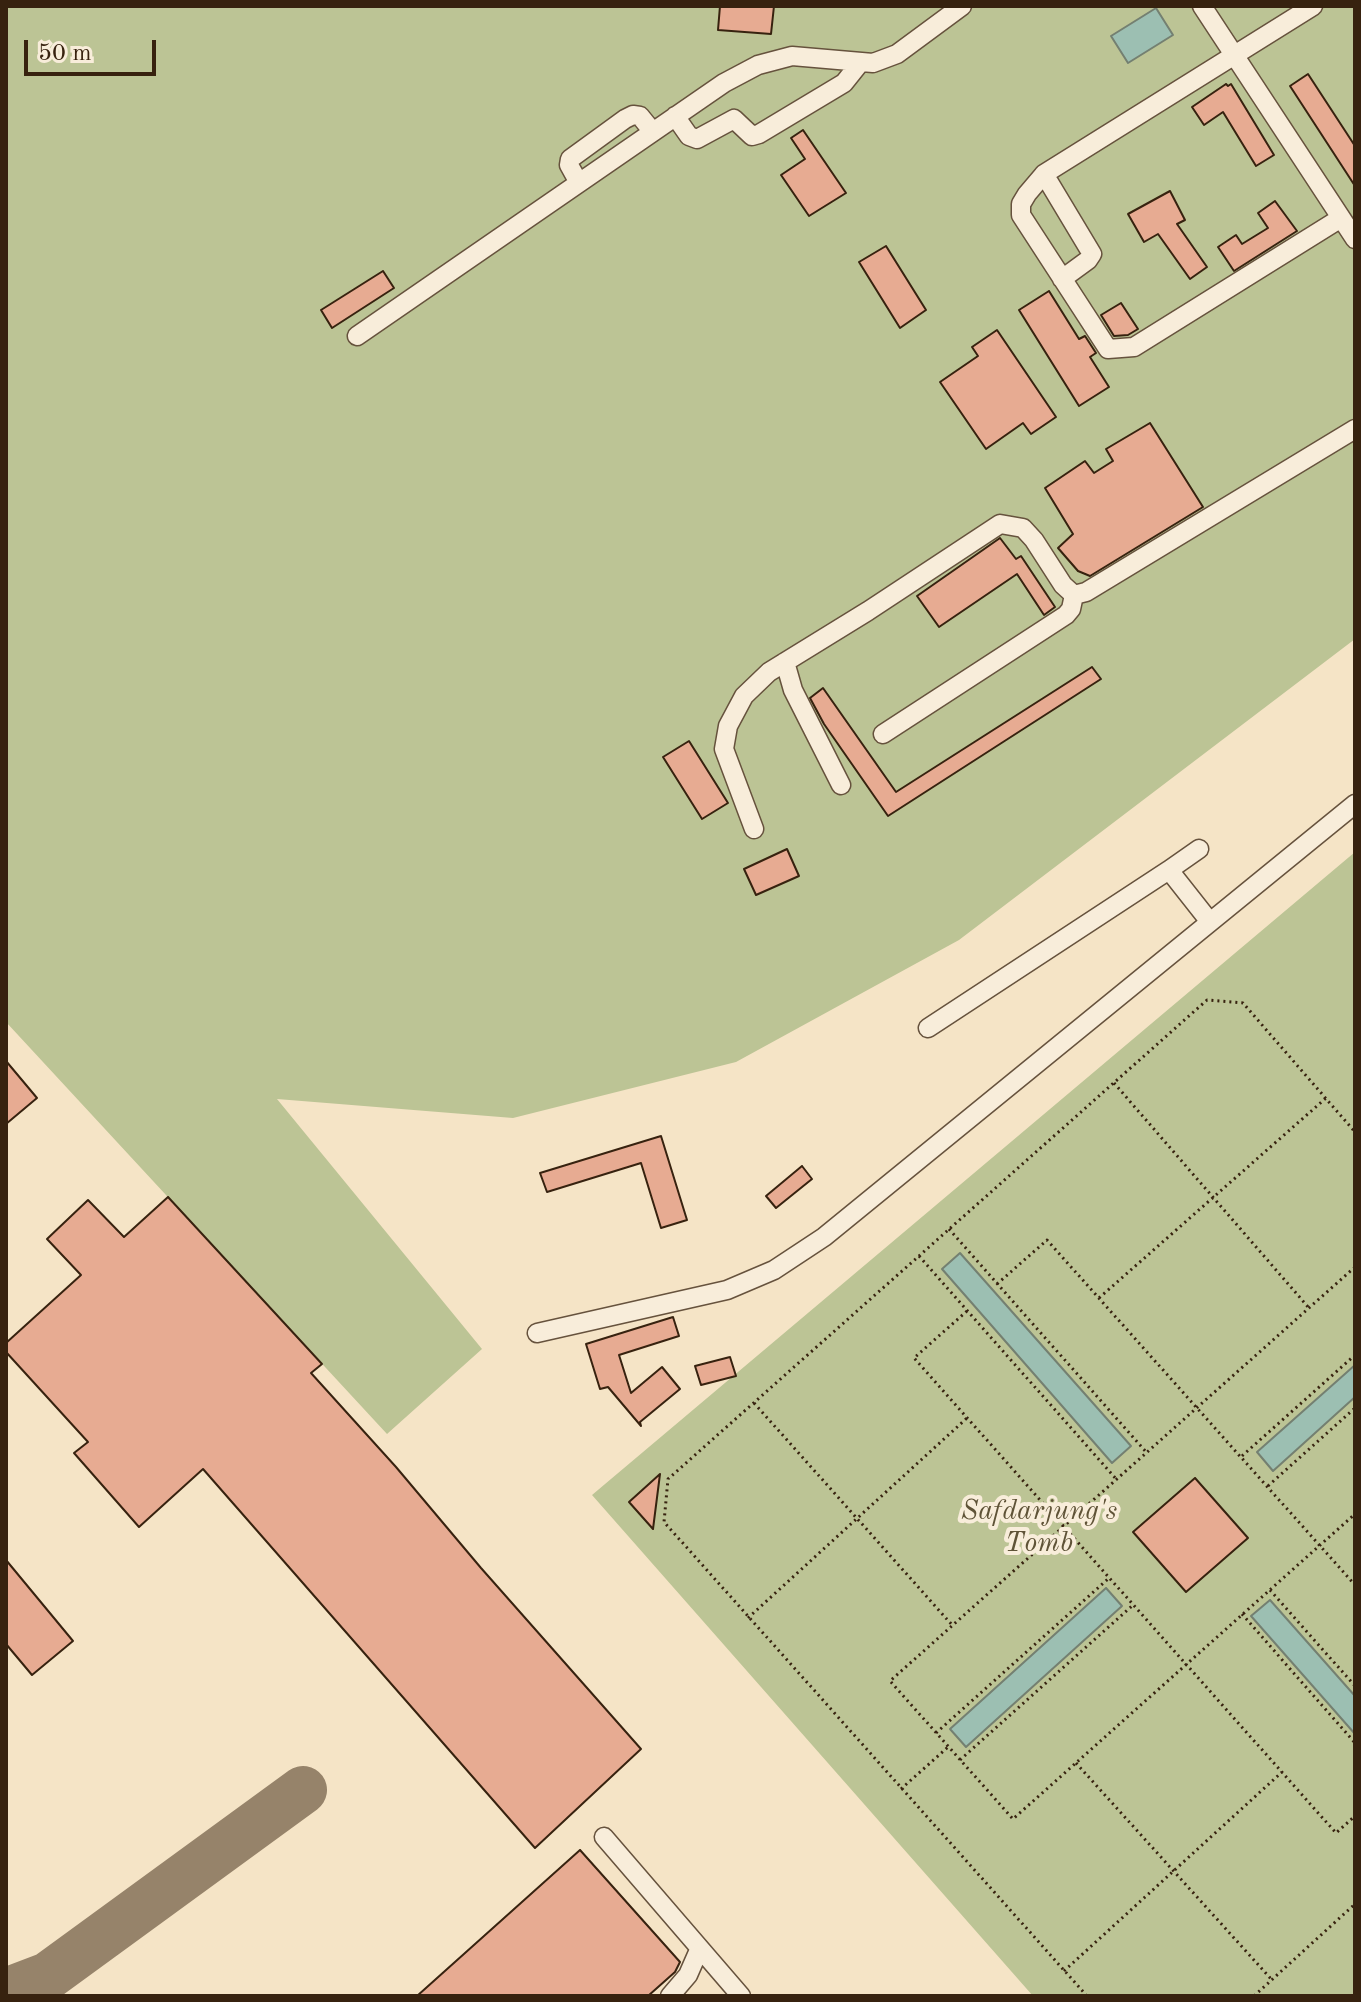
<!DOCTYPE html>
<html>
<head>
<meta charset="utf-8">
<style>
  body { margin:0 }
  #map { position:relative; width:1361px; height:2002px; overflow:hidden; background:#f5e4c6; font-family:"Old Standard TT",serif }
  canvas { display:block }
  .frame { position:absolute; inset:0; border:8px solid #37220f; pointer-events:none }
  .scale { position:absolute; left:24px; top:40px; width:132px; height:36px; box-sizing:border-box; border:4px solid #37220f; border-top:0; padding-left:10px; font-size:24px; line-height:28px; white-space:nowrap; color:#37220f; -webkit-text-stroke:6px #f8edda; paint-order:stroke }
</style>
</head>
<body>
<div id="map">
<canvas width="1361" height="2002"></canvas>
<div class="frame"></div>
<div class="scale">50 m</div>
</div>
<script>
const c = document.querySelector('canvas').getContext('2d');
c.lineJoin = 'round';
function paint(path, color) {
  c.fillStyle = color;
  c.fill(path, 'evenodd');
}
function poly(rows) {
  const path = new Path2D();
  for (const r of rows) {
    path.moveTo(r[0], r[1]);
    for (let i = 2; i < r.length; i += 2) path.lineTo(r[i], r[i + 1]);
  }
  return path;
}
function trace(path, color, width, dash) {
  c.strokeStyle = color;
  c.lineWidth = width;
  c.lineCap = dash ? 'butt' : 'round';
  c.setLineDash(dash || []);
  c.stroke(path);
}
function write(font, color, halo, rows, align = 'center') {
  c.font = font + ' "Old Standard TT",serif';
  c.lineWidth = 8;
  c.setLineDash([]);
  c.textBaseline = 'middle';
  c.strokeStyle = halo;
  c.fillStyle = color;
  for (const [text, x, y, turn = 0] of rows) {
    c.save();
    c.translate(x, y);
    c.rotate((+turn || 0) * Math.PI / 180);
    c.textAlign = isNaN(turn) ? turn : align;
    if (halo) c.strokeText(text, 0, 0);
    c.fillText(text, 0, 0);
    c.restore();
  }
}
const green = poly([
  [6,6,1355,6,1355,639,959,940,736,1062,513,1118,277,1099,482,1349,387,1434,6,1022],
  [1355,852,1355,1996,1033,1996,592,1495]
]);
const water = poly([
  [1156,8,1173,35,1128,63,1111,36,1156,8],
  [960,1253,1131,1446,1112,1463,942,1269,960,1253],
  [1355,1365,1355,1397,1273,1471,1257,1452,1355,1365],
  [1106,1588,1122,1606,966,1747,950,1729,1106,1588],
  [1270,1600,1355,1696,1355,1734,1251,1616,1270,1600]
]);
const taxiway = poly([
  [6,1992,48,1976,303,1790]
]);
const building = poly([
  [720,6,774,6,771,34,718,30,720,6],
  [1308,74,1355,146,1355,186,1290,86,1308,74],
  [1226,84,1228,86,1231,84,1274,155,1256,166,1223,112,1204,125,1192,107,1226,84],
  [803,130,846,193,809,216,781,175,805,159,791,138,803,130],
  [1170,191,1185,220,1177,224,1207,267,1190,279,1158,234,1144,242,1128,214,1170,191],
  [1275,201,1297,231,1234,271,1218,247,1236,235,1242,244,1268,228,1258,213,1275,201],
  [886,246,926,310,900,328,859,262,886,246],
  [383,271,394,288,332,328,321,310,383,271],
  [1049,291,1079,339,1085,336,1096,353,1090,357,1109,387,1079,406,1019,310,1049,291],
  [1121,303,1138,329,1128,335,1114,336,1101,315,1121,303],
  [997,330,1056,417,1031,434,1023,423,986,449,940,382,978,356,972,347,997,330],
  [1150,423,1203,507,1090,576,1078,571,1058,548,1073,534,1045,488,1085,461,1094,473,1113,461,1106,449,1150,423],
  [1000,538,1016,559,1021,556,1055,607,1044,615,1017,574,939,627,917,596,1000,538],
  [1092,667,1101,679,888,816,824,724,810,698,823,688,896,792,1092,667],
  [689,741,728,803,702,819,663,757,689,741],
  [787,849,799,876,756,895,744,869,787,849],
  [6,1061,37,1098,6,1124,6,1061],
  [661,1136,687,1220,661,1228,641,1163,547,1192,540,1173,661,1136],
  [802,1166,812,1179,776,1208,766,1196,802,1166],
  [168,1197,322,1364,311,1373,396,1467,481,1568,641,1749,535,1848,203,1469,139,1527,74,1453,88,1442,6,1352,6,1343,81,1275,47,1239,88,1200,124,1237,168,1197],
  [673,1317,679,1336,619,1355,631,1393,662,1367,680,1389,640,1422,641,1426,608,1387,600,1389,586,1344,673,1317],
  [730,1357,736,1376,701,1385,695,1366,730,1357],
  [660,1474,653,1529,629,1502,660,1474],
  [1195,1478,1248,1538,1186,1592,1133,1532,1195,1478],
  [6,1560,73,1641,32,1675,6,1644,6,1560],
  [580,1850,680,1962,675,1972,648,1996,417,1996,580,1850]
]);
const path = poly([
  [1114,1083,1309,1308],
  [949,1229,1147,1453],
  [919,1256,1117,1480],
  [1355,1267,890,1681,1013,1819,1355,1514],
  [997,1284,1047,1240,1355,1585],
  [1099,1298,1326,1098],
  [967,1311,914,1358,1336,1833,1355,1816],
  [754,1403,953,1626],
  [1242,1456,1355,1355],
  [1268,1486,1355,1408],
  [1270,1590,1355,1686],
  [1242,1614,1355,1743],
  [748,1618,967,1418],
  [936,1733,1109,1578],
  [960,1760,1133,1605],
  [1076,1763,1272,1980],
  [901,1789,948,1747],
  [1064,1971,1282,1772],
  [1087,1996,664,1522,668,1479,1207,1000,1243,1003,1355,1132],
  [1254,1996,1355,1904]
]);
const minor = poly([
  [1202,6,1355,239],
  [1313,6,1044,174,1027,194,1021,204,1021,215,1108,349,1134,347,1341,218],
  [675,116,689,136,697,139,734,119,752,136,759,134,844,83,860,63],
  [1044,174,1092,254,1088,260,1062,279],
  [579,183,569,165,570,159,625,119,633,115,640,116,653,132],
  [357,336,724,83,758,65,792,56,873,63,897,54,962,6],
  [785,662,793,690,841,785],
  [883,734,1066,615,1071,609,1074,595],
  [754,829,724,749,728,726,744,696,769,672,868,611,1000,524,1023,528,1034,540,1063,585,1074,595,1086,592,1355,429],
  [1169,870,1199,849],
  [928,1028,1169,870,1210,922],
  [537,1333,727,1290,774,1270,824,1237,1355,804],
  [604,1837,741,1996],
  [670,1996,688,1975,699,1950]
]);
const parkNames = [
  ["Safdarjung's",1039,1512],
  ["Tomb",1039,1544]
];
paint(green, '#bcc495');
paint(water, '#9cbfb2');
trace(water, '#748071', 2);
trace(taxiway, '#96836a', 48);
paint(building, '#e7ab92');
trace(building, '#37220f', 2);
trace(minor, '#66523d', 21);
trace(path, '#37220f', 3, [2, 4]);
trace(minor, '#f8edda', 18);
write('italic 28px', '#5f5337', '#f8edda', parkNames);
</script>
</body>
</html>
